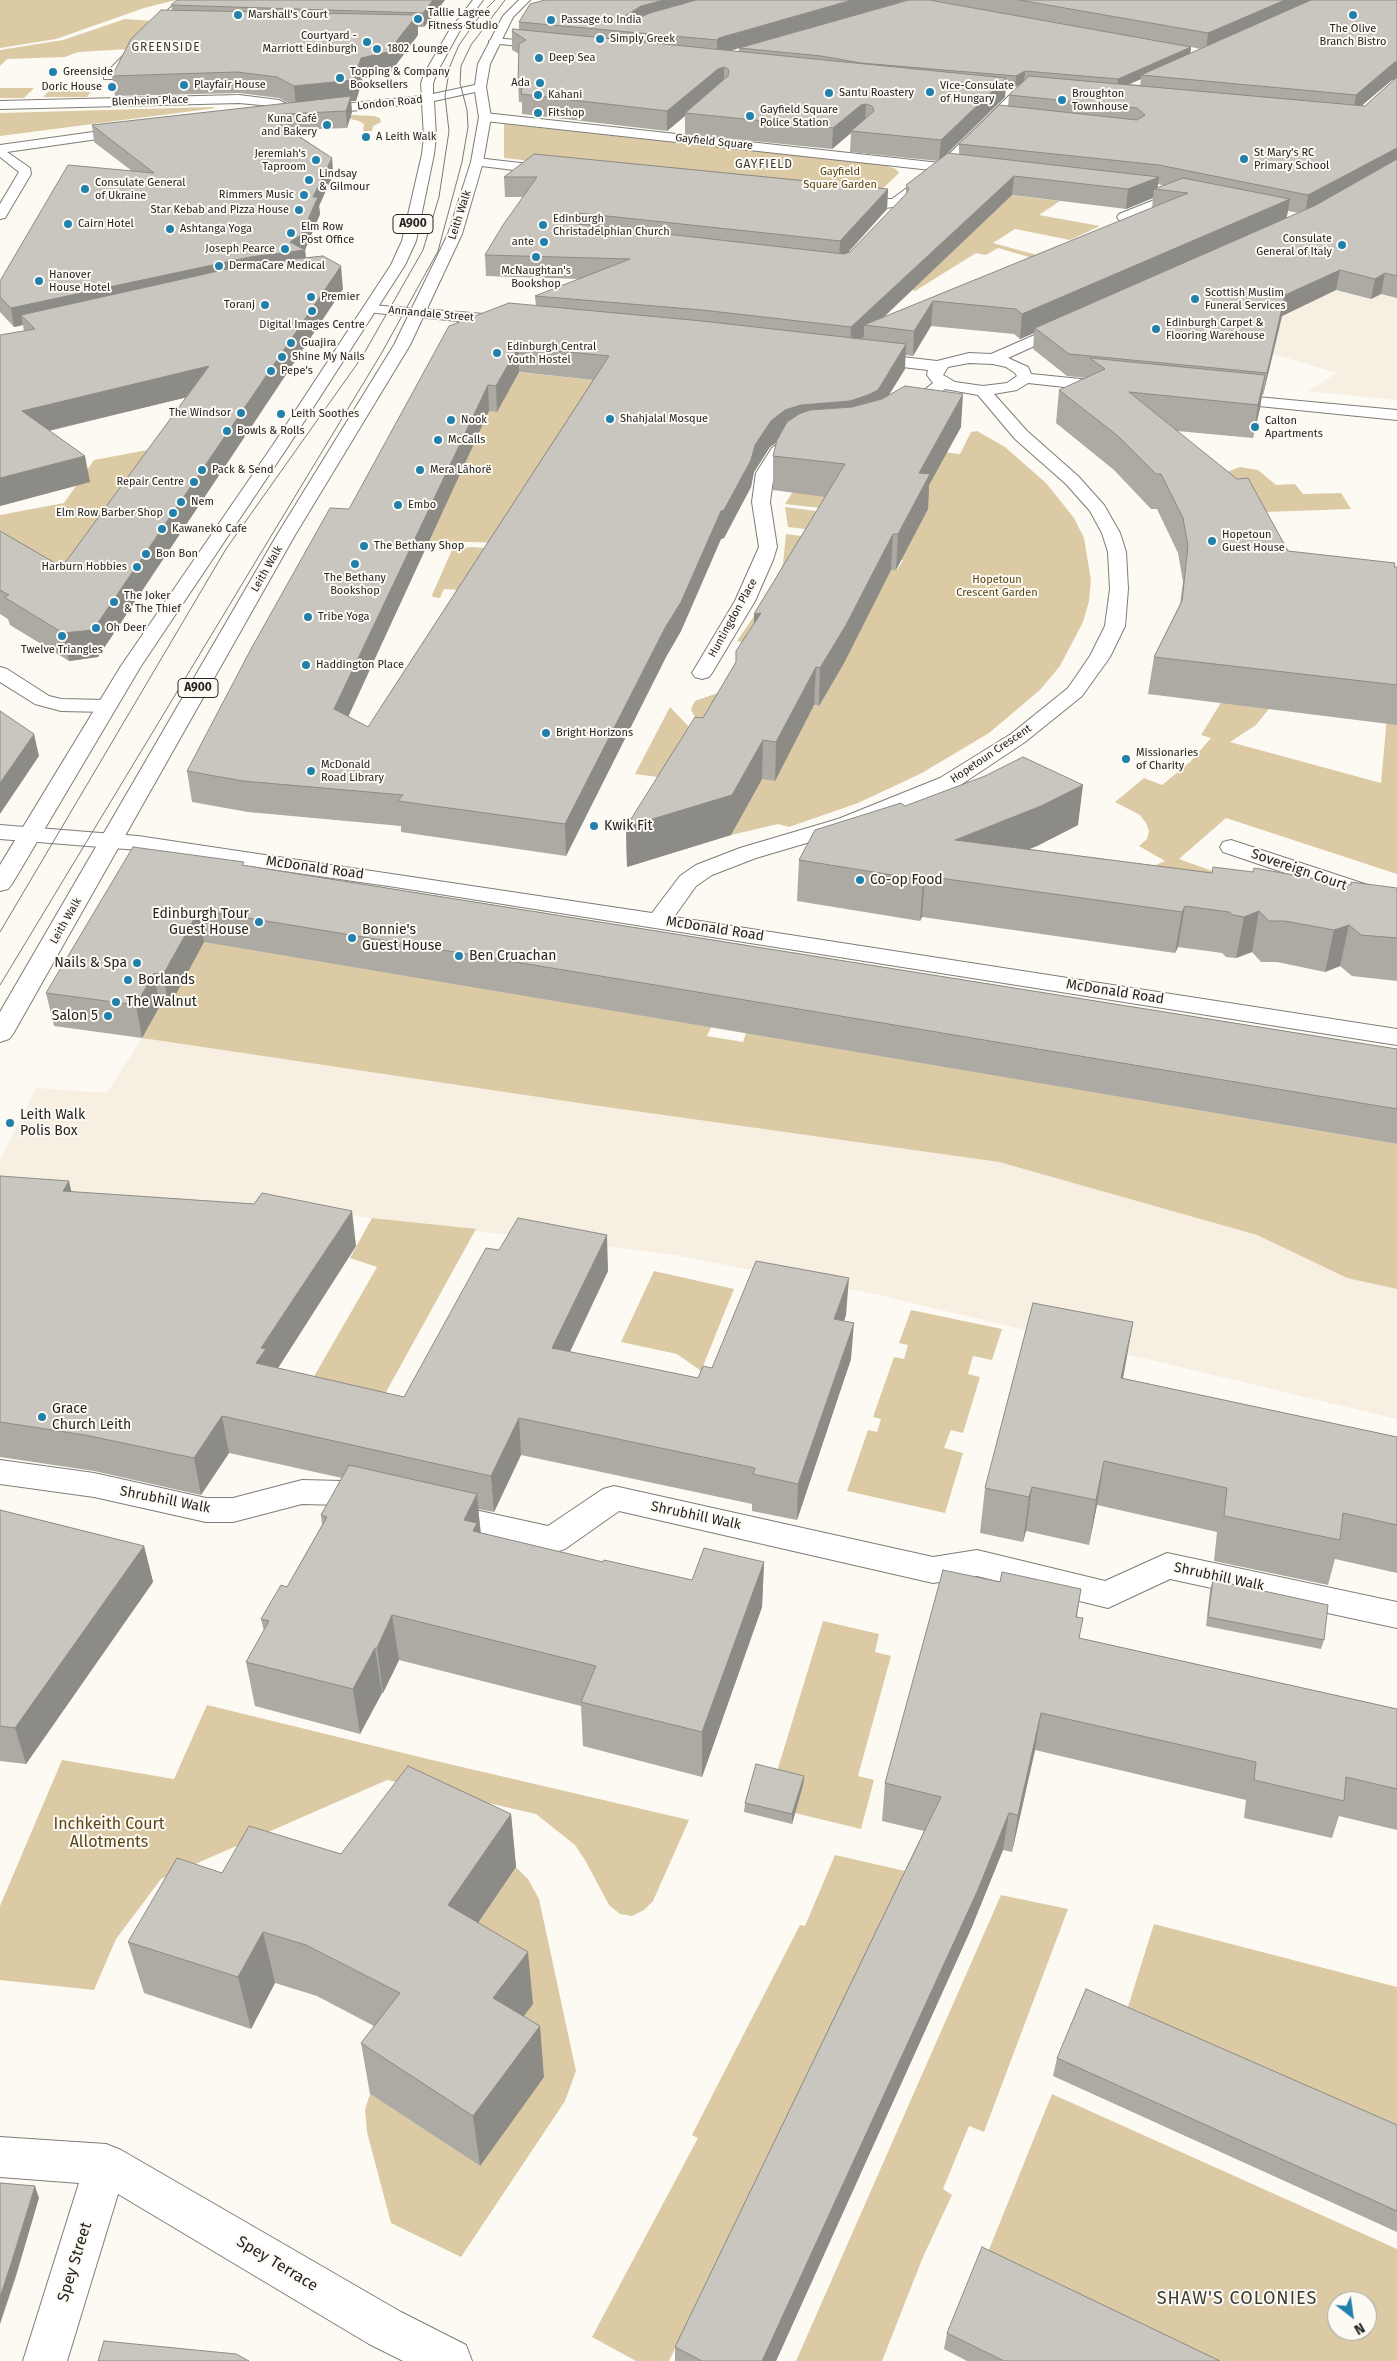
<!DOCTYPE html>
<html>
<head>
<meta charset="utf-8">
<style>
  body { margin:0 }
  #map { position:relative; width:1397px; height:2361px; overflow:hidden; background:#fdfaf3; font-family:"Fira Sans",sans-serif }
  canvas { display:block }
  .north { position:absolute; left:1327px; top:2291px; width:50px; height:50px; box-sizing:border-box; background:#fdfaf3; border:1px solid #a7a49f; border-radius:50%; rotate:150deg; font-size:14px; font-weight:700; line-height:20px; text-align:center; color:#252422 }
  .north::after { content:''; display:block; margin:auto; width:18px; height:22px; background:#2280ad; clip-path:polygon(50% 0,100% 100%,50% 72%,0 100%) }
</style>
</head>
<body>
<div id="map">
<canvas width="1397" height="2361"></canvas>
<div class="north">N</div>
</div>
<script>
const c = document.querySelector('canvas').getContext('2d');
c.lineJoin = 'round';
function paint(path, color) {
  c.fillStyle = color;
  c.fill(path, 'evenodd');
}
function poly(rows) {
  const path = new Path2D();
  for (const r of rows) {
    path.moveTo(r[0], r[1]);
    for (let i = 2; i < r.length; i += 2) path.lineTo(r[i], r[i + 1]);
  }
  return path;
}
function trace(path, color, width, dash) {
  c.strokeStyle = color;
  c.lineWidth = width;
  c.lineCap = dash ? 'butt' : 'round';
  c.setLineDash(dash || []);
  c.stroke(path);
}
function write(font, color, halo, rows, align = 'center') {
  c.font = font + ' "Fira Sans",sans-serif';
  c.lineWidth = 4;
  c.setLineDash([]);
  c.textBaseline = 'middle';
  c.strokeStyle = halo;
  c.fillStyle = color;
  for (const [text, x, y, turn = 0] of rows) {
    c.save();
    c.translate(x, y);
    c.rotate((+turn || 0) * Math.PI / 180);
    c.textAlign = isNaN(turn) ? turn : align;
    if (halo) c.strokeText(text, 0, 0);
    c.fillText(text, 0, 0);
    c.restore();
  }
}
const built = poly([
  [1336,290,1371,299,1381,294,1397,298,1397,400,1308,391,1337,373,1244,345,1247,332],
  [142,1038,592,1105,999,1162,1257,1235,1347,1278,1397,1289,1397,1419,875,1294,675,1255,330,1213,0,1207,0,1161,36,1088,107,1093]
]);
const green = poly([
  [0,0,176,0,144,8,56,39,0,48],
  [125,19,152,21,129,49,78,52,65,57,7,59,0,66,0,50,63,40],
  [0,88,34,88,24,98,0,98],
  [50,90,92,90,87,97,43,97],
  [212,107,216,108,0,136,0,113],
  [354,115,374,116,380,118,381,122,373,126,372,131,363,131,364,124,359,121,337,116],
  [504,124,884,165,896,169,899,173,878,193,850,197,504,158],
  [1001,194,1060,201,1039,215,1100,226,1070,240,1015,229,993,243,1055,260,1050,263,998,248,986,255,976,253,915,291,909,289],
  [508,371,611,382,509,543,428,541,489,411,497,411,503,402],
  [977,431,1005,447,1046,483,1074,518,1084,538,1091,580,1089,601,1083,622,1060,666,1040,690,989,733,922,773,858,803,789,827,778,824,731,835,755,790,635,774,670,707,708,747,810,705,819,706,840,669,737,641,770,593,783,564,786,534,824,539,874,567,897,570,903,560,898,559,927,509,925,450,960,454,971,432],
  [174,445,53,605,0,554,0,515,64,503,94,460],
  [1240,467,1258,470,1276,485,1295,484,1303,494,1341,493,1351,509,1265,512,1227,472],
  [797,485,869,502,865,513,785,504],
  [785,507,862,517,862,536,788,527],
  [471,547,543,552,484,592,444,589,440,598,433,597,432,595,452,550],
  [749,682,721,724,698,721,693,714,691,709,695,701],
  [1390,684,1397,685,1397,874,1226,818,1179,859,1276,894,1083,897,1165,861,1139,846,1147,839,1149,831,1146,823,1140,815,1115,802,1144,778,1162,785,1190,762,1211,738,1201,735,1225,696,1272,705,1256,725,1230,742,1381,783],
  [186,932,711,1027,707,1036,743,1042,746,1033,1397,1144,1397,1289,1347,1278,1257,1235,999,1162,592,1105,142,1038,160,1006],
  [372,1218,476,1229,359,1441,293,1413,377,1267,350,1258],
  [654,1271,734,1289,701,1371,677,1354,621,1342],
  [911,1310,1002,1329,992,1360,973,1356,968,1374,980,1377,963,1433,951,1430,944,1448,963,1453,945,1513,847,1491,868,1430,877,1432,881,1419,873,1417,894,1357,904,1359,908,1345,899,1343],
  [823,1621,879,1634,875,1652,891,1656,858,1776,874,1780,861,1829,795,1813,775,1778],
  [207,1705,432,1760,689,1820,653,1901,644,1910,632,1916,620,1914,609,1905,585,1860,575,1845,536,1814,387,1780,161,1879,116,1939,94,1990,0,1980,0,1906,62,1760,174,1779],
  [835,1855,905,1871,669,2361,636,2361,592,2337,698,2138,692,2135,716,2088,800,1925,805,1926],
  [516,1867,528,1879,539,1899,576,2071,565,2101,461,2257,391,2223,367,2132,365,2110,370,2094,480,2166,455,1957],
  [1001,1895,1068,1909,984,2132,969,2126,943,2189,952,2195,923,2257,882,2361,796,2361],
  [1154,1924,1397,1987,1397,2129,1126,2013],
  [1052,2094,1397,2249,1397,2361,1215,2361,988,2252],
  [1337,2301,1367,2301,1367,2331,1337,2331]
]);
const minor = poly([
  [178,0,189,0,112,79,104,79,104,75,178,0],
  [494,38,550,43,556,46,550,49,490,43,489,41,494,38],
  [1024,84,1040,85,1046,88,1040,91,1027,91,954,165,958,168,957,171,945,171,901,206,877,209,851,207,844,203,851,199,892,199,931,170,485,121,479,117,485,113,940,163,1020,85,1024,84],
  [239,95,279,100,303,113,297,117,272,106,239,103,0,109,0,101,239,95],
  [0,147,30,168,31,174,5,218,0,219,0,204,19,172,0,157,0,147],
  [477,158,555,167,561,171,555,175,473,165,471,162,477,158],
  [1182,189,1187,190,1189,193,1187,196,1129,220,1119,220,1117,217,1119,214,1182,189],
  [371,305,509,316,517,321,509,326,366,312,364,309,371,305],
  [1067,321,1072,323,1075,326,1072,329,1008,358,1028,367,1031,374,1110,382,1116,384,1118,387,1116,390,1110,392,1028,383,1017,390,994,394,1027,431,1078,476,1104,505,1120,533,1126,552,1128,589,1125,626,1110,657,1082,696,1025,742,956,788,854,829,756,858,712,875,696,886,674,917,1397,1029,1397,1045,395,887,138,850,0,839,0,825,138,836,652,913,680,876,696,865,740,848,838,819,940,778,1011,734,1068,688,1090,656,1105,626,1110,589,1108,552,1102,533,1090,511,1066,484,1015,439,978,395,945,389,931,400,908,412,896,412,894,409,896,406,919,394,933,383,927,375,928,370,868,363,860,358,868,353,937,361,969,353,991,354,1067,321],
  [969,363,993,364,1006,367,1015,373,1017,376,1007,383,983,386,955,382,943,375,948,367,969,363],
  [1225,394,1397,410,1397,420,1219,402,1217,399,1219,396,1225,394],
  [803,433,809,434,811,438,809,442,797,446,785,455,774,473,770,502,777,547,773,560,755,601,712,673,709,677,702,679,695,677,692,673,735,601,759,547,752,502,756,473,772,448,785,438,803,433],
  [0,667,7,669,49,696,61,699,107,700,114,702,117,706,114,710,107,712,61,711,35,704,0,682,0,667],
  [1231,840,1386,891,1397,893,1397,907,1374,903,1223,852,1220,847,1223,842,1231,840],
  [0,1460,94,1473,206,1498,233,1498,302,1480,342,1481,369,1487,380,1490,385,1499,380,1508,369,1511,342,1505,302,1504,233,1522,206,1522,94,1497,0,1484,0,1460],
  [614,1486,933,1557,977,1550,1105,1581,1167,1553,1397,1602,1397,1628,1170,1579,1108,1608,977,1576,933,1583,619,1511,565,1549,553,1553,443,1527,432,1524,427,1515,432,1506,443,1503,548,1526,603,1489,614,1486],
  [0,2137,106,2144,121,2150,401,2312,466,2345,472,2361,403,2361,369,2344,118,2194,67,2361,23,2361,79,2183,0,2177,0,2137]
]);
const major = poly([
  [473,0,483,0,459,32,436,74,433,84,433,94,475,85,478,64,503,16,519,0,530,0,513,17,490,64,486,87,491,117,483,162,462,234,410,345,295,535,13,1034,9,1039,0,1042,0,1012,277,535,394,345,448,234,471,162,479,117,475,92,434,101,436,137,434,154,416,241,405,265,289,445,141,666,12,884,8,889,0,891,0,865,121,666,273,445,391,265,402,241,422,154,424,137,422,103,314,115,308,111,314,107,422,96,421,84,424,74,449,31,473,0],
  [129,127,135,131,133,134,0,153,0,145,129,127]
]);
const tram = poly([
  [0,932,226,549,362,357,423,250,439,197,449,131,445,96,450,66,459,45,481,14,495,0],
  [0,985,381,354,438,251,462,162,468,127,467,110,460,83,461,66,471,45,505,0]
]);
const wall = poly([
  [445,0,424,27,418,27,418,35,390,73,363,78,356,101,351,101,352,112,347,128,290,130,332,158,333,175,319,206,320,214,305,250,306,258,343,289,98,657,69,661,10,625,8,619,0,614,0,531,62,567,187,397,49,431,90,482,0,506,24,331,23,325,14,327,0,312,0,281,132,171,94,142,92,125,288,103,279,98,239,93,115,96,112,76,172,10,171,5],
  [932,0,1397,0,1397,298,1381,294,1371,299,1336,290,1282,316,1263,395,1262,395,1260,408,1253,438,1177,431,1288,551,1397,567,1397,725,1148,694,1154,657,1180,604,1183,582,1178,553,1157,509,1151,509,1114,470,1056,423,1059,390,1086,378,1067,376,1033,349,1034,333,1020,339,1014,334,931,326,913,356,905,355,905,369,888,396,961,427,929,485,928,509,896,570,891,570,844,663,819,706,814,705,775,781,762,779,731,835,627,867,626,827,703,718,736,662,754,623,754,614,825,497,773,490,773,456,776,443,770,447,754,472,751,487,724,538,721,539,681,631,666,657,566,856,401,832,401,826,248,812,192,802,187,771,349,509,536,306,535,296,579,279,486,276,485,255,523,197,505,197,504,177,534,154,888,189,887,209,848,253,850,252,906,195,906,185,938,161,850,152,851,133,832,149,685,134,685,116,667,131,522,114,522,102,519,102,518,82,519,54,512,50,512,31,519,30,519,22,932,1],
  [1191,47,1201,49,1190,54],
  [739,48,739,51,731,51],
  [1141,79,1140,85,1129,84],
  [1395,79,1365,106,1362,105,1392,80],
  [1020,84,1009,95,1008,106,959,144,959,155,945,156,1005,97,1006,86,1015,87],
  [1158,184,1164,186,1158,188],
  [1012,195,1126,209,1153,198,1152,208,883,318],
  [1288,211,1299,213,1286,218],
  [519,372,593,380,368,727,348,716,489,411,497,412],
  [905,806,1078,825,1037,846,1029,849,1212,873,1253,872,1351,885,1397,888,1397,981,1352,976,1340,966,1325,972,1277,962,1261,962,1252,952,1236,958,1226,957,1222,953,1178,947,1175,953,922,917,920,921,797,901,799,860],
  [244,865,1397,1049,1397,1144,656,1018,204,942,169,1007,160,1006,142,1038,54,1026,46,993],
  [0,1176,71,1192,356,1246,278,1368,404,1397,608,1271,570,1352,698,1378,712,1368,846,1315,844,1321,851,1359,797,1520,752,1511,752,1504,521,1455,494,1512,478,1509,481,1533,603,1562,692,1580,764,1562,762,1607,702,1777,583,1746,581,1706,399,1660,383,1693,382,1693,360,1734,255,1706,246,1662,264,1631,261,1619,287,1587,322,1525,321,1515,342,1478,229,1453,201,1495,94,1471,0,1457],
  [1133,1322,1123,1379,1397,1437,1397,1573,1335,1559,1328,1585,1214,1561,1217,1532,1097,1505,1089,1545,1026,1531,1023,1542,980,1533,985,1488],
  [0,1510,144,1546,153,1582,26,1764,0,1761],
  [1213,1580,1324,1640,1321,1649,1206,1626,1210,1590],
  [1000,1582,1081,1589,1077,1617,1079,1638,1397,1709,1397,1830,1339,1816,1332,1838,1244,1818,1246,1800,1035,1750,1012,1852,1003,1850,971,1929,776,2361,675,2361,675,2347,924,1831,882,1821,885,1783],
  [804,1776,803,1785,792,1824,744,1812,745,1803],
  [511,1814,516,1867,478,1923,533,2004,523,2016,544,2077,480,2166,370,2094,361,2043,374,2026,317,1996,275,1983,251,2029,144,1993,128,1942,222,1873,341,1854],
  [1057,2058,1397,2125,1397,2232,1053,2076],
  [947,2333,1220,2361,967,2361,944,2349]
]);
const shadedWall = poly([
  [433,0,445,0,424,27,423,13],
  [664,0,725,0,626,32,623,17,641,6],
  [852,0,908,0,718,54,717,57,717,40,719,38],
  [1285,0,1315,0,1206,50,1208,33],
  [417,15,418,35,390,73,363,78,356,101,351,101,352,112,347,128,346,111,296,107,294,86,361,58],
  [1191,47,1190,58,1141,75,1141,79,1117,90,1118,79],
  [1395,62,1397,62,1397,79,1392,80,1353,113,1356,95],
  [724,67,724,86,685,113,685,116,667,131,667,111,718,69],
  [1025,71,1024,82,1015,87,1016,76],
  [1006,78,1005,97,939,161,941,140],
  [866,104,865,124,851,131,851,133,832,149,833,128,861,105],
  [1397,148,1397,165,1305,214,1308,195],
  [332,158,333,175,319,206,320,214,305,250,307,268,21,315,23,325,14,327,11,308,290,242,313,197],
  [1014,176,1012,195,874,326,864,325,864,336,850,349,851,327],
  [1159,177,1157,190,1154,189,1153,198,1126,209,1128,189],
  [888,189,887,209,839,262,840,241],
  [1290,199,1286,222,1035,328,1034,333,1020,339,1022,314],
  [579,213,579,233,570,218],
  [341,266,343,289,98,657,69,661,63,633],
  [1340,270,1336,290,1282,316,1263,395,1267,373,1285,295],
  [1385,273,1381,294,1371,299,1375,279],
  [933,301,931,326,913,356,914,331],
  [906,344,905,369,876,416,784,437,770,447,754,472,751,487,724,538,721,539,681,631,666,657,566,856,565,824,721,511,755,445,771,421,785,410],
  [518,347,519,372,497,412,496,386],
  [209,366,213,391,26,436,22,411],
  [1265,375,1260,408,1253,438,1258,405],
  [488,385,489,411,338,739,334,709],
  [963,394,961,427,929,485,928,509,896,570,898,534,919,473],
  [85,456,90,482,0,506,0,478],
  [893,534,891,570,844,663,819,706,820,668],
  [761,613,754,651,754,614],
  [816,667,814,705,775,781,776,742],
  [34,734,39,756,0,814,0,783],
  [763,740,762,779,731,835,627,867,626,827],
  [1083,785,1078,825,1037,846,952,880,955,840],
  [925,876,922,917,920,921,923,880],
  [1185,906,1178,947,1175,953,1182,912],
  [199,910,204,942,169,1007,163,975],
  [1259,911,1252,952,1236,958,1244,917],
  [1349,925,1340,966,1325,972,1334,930],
  [154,973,160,1006,142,1038,136,1005],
  [69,1181,77,1216,63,1191],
  [352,1211,356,1246,271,1379,256,1363,261,1348],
  [607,1235,608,1271,554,1385,552,1348],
  [849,1278,846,1315,832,1355,834,1319],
  [1133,1322,1125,1366,1114,1423,1121,1378],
  [854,1323,851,1359,797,1520,798,1484],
  [222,1416,229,1453,201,1495,194,1458],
  [519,1418,521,1455,494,1512,491,1476],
  [1104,1461,1097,1505,1089,1545,1096,1500],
  [1032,1487,1026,1531,1023,1542,1029,1497],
  [477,1494,481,1539,464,1520],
  [144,1546,153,1582,26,1764,15,1728],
  [764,1562,762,1607,702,1777,702,1732],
  [392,1615,399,1660,383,1693,377,1648],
  [375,1648,382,1693,360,1734,353,1689],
  [1041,1713,1035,1750,1012,1852,1018,1815],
  [804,1776,803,1785,792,1824,792,1814],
  [1009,1813,1003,1850,971,1929,776,2361,762,2361],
  [511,1814,516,1867,455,1957,448,1905],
  [263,1932,275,1983,251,2029,238,1977],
  [528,1952,533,2004,499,2049,493,1998],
  [540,2026,544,2077,480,2166,473,2116],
  [35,2186,39,2198,16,2276,0,2324,0,2297]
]);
const building = poly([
  [177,0,433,0,423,13,171,5,177,0],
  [545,0,664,0,641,6,623,17,629,22,650,13,696,0,852,0,719,38,717,40,519,22,530,4,545,0],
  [909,0,929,0,1191,47,1118,79,1025,71,1016,76,861,63,821,56,739,48,909,0],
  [1019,0,1285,0,1208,33,1019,0],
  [1311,0,1397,0,1397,62,1395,62,1356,95,1141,75,1311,0],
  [161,10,417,15,388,52,361,58,354,80,294,86,277,77,237,72,112,76,131,39,161,10],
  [513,29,1006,78,941,140,851,131,874,111,872,106,866,104,861,105,833,128,685,113,728,76,729,70,724,67,718,69,667,111,521,94,523,82,518,82,519,44,526,40,512,31,513,29],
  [1029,76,1365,106,1397,77,1397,148,1308,195,1159,165,959,144,999,105,1137,120,1145,115,1137,108,1009,95,1029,76],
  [351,96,346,111,266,115,332,158,313,197,318,197,301,235,290,242,305,250,250,257,11,308,0,297,0,281,68,165,154,173,92,125,351,96],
  [948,153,1159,177,1128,189,1014,176,851,327,702,310,535,296,630,259,485,255,503,225,537,177,504,177,534,154,888,189,840,241,579,213,570,218,578,224,844,254,850,252,906,194,909,189,906,185,948,153],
  [1397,159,1397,276,1385,273,1375,279,1340,270,1285,295,1267,373,1069,354,1035,328,1316,205,1397,159],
  [1183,178,1290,199,1022,314,1016,309,933,301,914,331,864,325,1188,193,1154,189,1183,178],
  [323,256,341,266,93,630,63,633,4,597,9,595,0,590,0,531,62,567,209,366,22,411,85,456,0,478,0,335,35,329,21,315,250,264,323,256],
  [509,303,702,321,906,344,878,390,868,395,850,401,801,405,785,410,771,421,755,445,751,460,724,510,721,511,681,602,665,628,565,824,398,801,403,795,243,781,187,771,251,649,330,508,349,509,449,326,509,303],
  [518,347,609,356,368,727,334,709,488,385,496,386,518,347],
  [1090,358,1265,375,1258,405,1129,392,1237,479,1248,478,1288,551,1395,563,1394,567,1397,567,1397,685,1154,657,1182,601,1188,546,1183,518,1161,474,1156,474,1118,436,1059,390,1105,369,1090,358],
  [905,386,963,394,919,473,930,474,898,534,893,534,846,625,820,668,816,667,776,742,763,740,732,795,626,827,695,717,703,718,736,662,736,651,761,613,754,614,845,464,773,456,777,440,787,422,799,414,810,410,852,407,882,399,905,386],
  [0,711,34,734,0,783,0,711],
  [1023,757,1083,785,1041,806,955,840,1212,873,1213,867,1253,872,1254,868,1351,885,1351,882,1397,888,1397,938,1361,935,1349,925,1334,930,1285,921,1269,921,1259,911,1244,917,1233,915,1229,912,1185,906,1182,912,925,876,923,880,799,860,815,830,901,803,905,806,985,776,1023,757],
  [133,847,244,862,242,865,1397,1049,1397,1109,655,985,199,910,163,975,154,973,136,1005,46,993,133,847],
  [0,1176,69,1181,63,1191,254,1204,262,1193,352,1211,261,1348,266,1349,256,1363,404,1397,486,1248,499,1250,518,1218,607,1235,552,1348,698,1378,703,1366,712,1368,756,1261,849,1278,834,1319,854,1323,798,1484,753,1474,755,1468,519,1418,491,1476,222,1416,194,1458,85,1435,0,1422,0,1176],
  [1033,1303,1133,1322,1121,1378,1397,1437,1397,1525,1343,1513,1340,1540,1224,1516,1227,1488,1104,1461,1096,1500,1032,1487,1029,1497,985,1488,1033,1303],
  [349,1465,477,1494,464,1520,477,1523,473,1531,603,1562,604,1560,692,1580,704,1548,764,1562,702,1732,581,1702,596,1666,392,1615,377,1648,375,1648,353,1689,246,1662,269,1621,261,1619,281,1585,287,1587,327,1517,321,1515,349,1465],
  [0,1510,144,1546,15,1728,0,1726,0,1510],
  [943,1570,1000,1582,1002,1572,1081,1589,1076,1617,1083,1618,1079,1638,1397,1709,1397,1789,1346,1777,1344,1801,1254,1780,1256,1762,1041,1713,1018,1815,1009,1813,977,1892,762,2361,702,2361,675,2347,941,1797,885,1783,943,1570],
  [1213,1580,1328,1605,1324,1640,1208,1617,1213,1580],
  [756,1764,804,1776,792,1814,745,1803,756,1764],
  [408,1766,511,1814,448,1905,528,1952,493,1998,540,2026,473,2116,361,2043,400,1993,306,1945,263,1932,238,1977,128,1942,177,1858,222,1873,249,1826,341,1854,408,1766],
  [1086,1989,1397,2125,1397,2211,1057,2058,1086,1989],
  [0,2183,35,2186,11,2264,0,2297,0,2183],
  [982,2247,1220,2361,1004,2361,947,2333,982,2247],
  [104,2341,236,2354,249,2361,98,2361,104,2341]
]);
const markers = [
  [238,15,5,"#2280ad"],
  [1353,15,5,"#2280ad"],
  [418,19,5,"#2280ad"],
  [551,20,5,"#2280ad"],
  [600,39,5,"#2280ad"],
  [367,42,5,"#2280ad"],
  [377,49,5,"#2280ad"],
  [539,58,5,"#2280ad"],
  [53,72,5,"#2280ad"],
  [340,78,5,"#2280ad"],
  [540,83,5,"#2280ad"],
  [184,85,5,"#2280ad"],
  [112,87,5,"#2280ad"],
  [930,92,5,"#2280ad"],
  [829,93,5,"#2280ad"],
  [538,95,5,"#2280ad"],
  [1062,100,5,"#2280ad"],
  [538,113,5,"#2280ad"],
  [750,116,5,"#2280ad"],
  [327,125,5,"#2280ad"],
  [366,137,5,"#2280ad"],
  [1244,159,5,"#2280ad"],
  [316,160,5,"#2280ad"],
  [309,180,5,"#2280ad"],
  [85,189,5,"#2280ad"],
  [304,195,5,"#2280ad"],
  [299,210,5,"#2280ad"],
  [68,224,5,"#2280ad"],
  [543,225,5,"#2280ad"],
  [170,229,5,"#2280ad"],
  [291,233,5,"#2280ad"],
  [544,242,5,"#2280ad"],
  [1342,245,5,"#2280ad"],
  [285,249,5,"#2280ad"],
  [536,257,5,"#2280ad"],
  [219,266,5,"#2280ad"],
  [39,281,5,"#2280ad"],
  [311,297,5,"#2280ad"],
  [1195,299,5,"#2280ad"],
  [265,305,5,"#2280ad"],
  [312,311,5,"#2280ad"],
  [1156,329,5,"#2280ad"],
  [291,343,5,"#2280ad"],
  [497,353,5,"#2280ad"],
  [282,357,5,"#2280ad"],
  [271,371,5,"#2280ad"],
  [241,413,5,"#2280ad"],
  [281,414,5,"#2280ad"],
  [610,419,5,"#2280ad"],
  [451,420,5,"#2280ad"],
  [1255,427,5,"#2280ad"],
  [227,431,5,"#2280ad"],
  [438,440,5,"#2280ad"],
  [202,470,5,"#2280ad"],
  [420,470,5,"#2280ad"],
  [194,482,5,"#2280ad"],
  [181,502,5,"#2280ad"],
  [398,505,5,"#2280ad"],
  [173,513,5,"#2280ad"],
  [162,529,5,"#2280ad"],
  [1212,541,5,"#2280ad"],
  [364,546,5,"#2280ad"],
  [146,554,5,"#2280ad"],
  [355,564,5,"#2280ad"],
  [137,567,5,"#2280ad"],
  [114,602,5,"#2280ad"],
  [308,617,5,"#2280ad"],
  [96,628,5,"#2280ad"],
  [62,636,5,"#2280ad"],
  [306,665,5,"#2280ad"],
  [546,733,5,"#2280ad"],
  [1126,759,5,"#2280ad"],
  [311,771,5,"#2280ad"],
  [594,826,5,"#2280ad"],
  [860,880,5,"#2280ad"],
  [259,922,5,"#2280ad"],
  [352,938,5,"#2280ad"],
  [459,956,5,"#2280ad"],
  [137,963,5,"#2280ad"],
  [128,980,5,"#2280ad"],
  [116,1002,5,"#2280ad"],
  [108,1016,5,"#2280ad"],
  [10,1123,5,"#2280ad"],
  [42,1417,5,"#2280ad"]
];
const farPoinames = [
  ["Tallie Lagree",428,13],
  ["Fitness Studio",428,26],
  ["Marshall's Court",248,15],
  ["Passage to India",561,20],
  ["The Olive",1353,29,"center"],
  ["Branch Bistro",1353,42,"center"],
  ["Courtyard -",357,36,"right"],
  ["Marriott Edinburgh",357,49,"right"],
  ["Simply Greek",610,39],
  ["1802 Lounge",387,49],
  ["Deep Sea",549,58],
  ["Greenside",63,72],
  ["Topping & Company",350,72],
  ["Booksellers",350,85],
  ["Ada",530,83,"right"],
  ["Playfair House",194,85],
  ["Vice-Consulate",940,86],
  ["of Hungary",940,99],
  ["Doric House",102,87,"right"],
  ["Santu Roastery",839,93],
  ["Broughton",1072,94],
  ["Townhouse",1072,107],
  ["Kahani",548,95],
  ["Gayfield Square",760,110],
  ["Police Station",760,123],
  ["Fitshop",548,113],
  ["Kuna Café",317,119,"right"],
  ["and Bakery",317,132,"right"],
  ["A Leith Walk",376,137],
  ["St Mary's RC",1254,153],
  ["Primary School",1254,166],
  ["Jeremiah's",306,154,"right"],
  ["Taproom",306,167,"right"],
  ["Lindsay",319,174],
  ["& Gilmour",319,187],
  ["Consulate General",95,183],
  ["of Ukraine",95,196],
  ["Rimmers Music",294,195,"right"],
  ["Star Kebab and Pizza House",289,210,"right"],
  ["Edinburgh",553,219],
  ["Christadelphian Church",553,232],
  ["Cairn Hotel",78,224],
  ["Elm Row",301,227],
  ["Post Office",301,240],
  ["Ashtanga Yoga",180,229],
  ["Consulate",1332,239,"right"],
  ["General of Italy",1332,252,"right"],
  ["ante",534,242,"right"],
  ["Joseph Pearce",275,249,"right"],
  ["DermaCare Medical",229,266],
  ["McNaughtan's",536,271,"center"],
  ["Bookshop",536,284,"center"],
  ["Hanover",49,275],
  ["House Hotel",49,288],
  ["Scottish Muslim",1205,293],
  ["Funeral Services",1205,306],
  ["Premier",321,297],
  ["Toranj",255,305,"right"],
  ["Edinburgh Carpet &",1166,323],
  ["Flooring Warehouse",1166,336],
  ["Digital Images Centre",312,325,"center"],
  ["Guajira",301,343],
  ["Edinburgh Central",507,347],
  ["Youth Hostel",507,360],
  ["Shine My Nails",292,357],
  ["Pepe's",281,371],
  ["The Windsor",231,413,"right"],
  ["Leith Soothes",291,414],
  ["Shahjalal Mosque",620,419],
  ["Nook",461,420],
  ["Calton",1265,421],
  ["Apartments",1265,434],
  ["Bowls & Rolls",237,431],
  ["McCalls",448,440],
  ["Pack & Send",212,470],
  ["Mera Lãhorë",430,470],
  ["Repair Centre",184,482,"right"],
  ["Nem",191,502],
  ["Embo",408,505],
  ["Elm Row Barber Shop",163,513,"right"],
  ["Kawaneko Cafe",172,529],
  ["Hopetoun",1222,535],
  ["Guest House",1222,548],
  ["The Bethany Shop",374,546],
  ["Bon Bon",156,554],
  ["Harburn Hobbies",127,567,"right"],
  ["The Bethany",355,578,"center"],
  ["Bookshop",355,591,"center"],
  ["The Joker",124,596],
  ["& The Thief",124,609],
  ["Tribe Yoga",318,617],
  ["Oh Deer",106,628],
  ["Twelve Triangles",62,650,"center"],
  ["Haddington Place",316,665],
  ["Bright Horizons",556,733],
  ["Missionaries",1136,753],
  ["of Charity",1136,766],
  ["McDonald",321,765],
  ["Road Library",321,778]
];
const farStreetnames = [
  ["Blenheim Place",150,101,-2],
  ["London Road",390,103,-6],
  ["Gayfield Square",714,142,6],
  ["Leith Walk",460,215,-72],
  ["Annandale Street",431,314,5],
  ["Leith Walk",267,569,-60],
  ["Huntingdon Place",733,618,-61],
  ["Hopetoun Crescent",991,754,-34],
  ["Leith Walk",66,921,-60]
];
const farParknames = [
  ["Gayfield",840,172],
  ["Square Garden",840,185],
  ["Hopetoun",997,580],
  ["Crescent Garden",997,593]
];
const farNeighbourhoodnames = [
  ["GREENSIDE",166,48],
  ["GAYFIELD",764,165]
];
const shields = [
  [413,224,40],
  [198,688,40]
];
const shieldNames = [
  ["A900",413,224],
  ["A900",198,688]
];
const poiNames = [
  ["Kwik Fit",604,826],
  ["Co-op Food",870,880],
  ["Edinburgh Tour",249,914,"right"],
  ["Guest House",249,930,"right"],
  ["Bonnie's",362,930],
  ["Guest House",362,946],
  ["Ben Cruachan",469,956],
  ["Nails & Spa",127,963,"right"],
  ["Borlands",138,980],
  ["The Walnut",126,1002],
  ["Salon 5",98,1016,"right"],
  ["Leith Walk",20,1115],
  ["Polis Box",20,1131],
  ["Grace",52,1409],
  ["Church Leith",52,1425]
];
const streetNames = [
  ["McDonald Road",315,868,8],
  ["Sovereign Court",1299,870,19],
  ["McDonald Road",715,929,9],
  ["McDonald Road",1115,992,9],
  ["Shrubhill Walk",165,1500,11],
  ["Shrubhill Walk",696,1516,12],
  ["Shrubhill Walk",1219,1577,12]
];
const nearParknames = [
  ["Inchkeith Court",109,1825],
  ["Allotments",109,1843]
];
const nearStreetnames = [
  ["Spey Street",75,2262,-73],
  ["Spey Terrace",277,2264,31]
];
const nearNeighbourhoodnames = [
  ["SHAW'S COLONIES",1237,2299]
];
paint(built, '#f6efe2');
paint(green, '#dccaa5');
trace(minor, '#7f7d77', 2);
trace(major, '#7f7d77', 2);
paint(minor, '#fff');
paint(major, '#fff');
trace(tram, '#7c7a76', 1);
paint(wall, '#adaaa4');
paint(shadedWall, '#8d8b86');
paint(building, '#c9c6bf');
trace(building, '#8d8b86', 1);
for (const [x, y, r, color] of markers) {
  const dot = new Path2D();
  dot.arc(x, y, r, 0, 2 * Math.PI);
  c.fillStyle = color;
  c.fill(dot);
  trace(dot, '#fdfaf3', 2);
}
write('11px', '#252422', '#fdfaf3', farPoinames, 'left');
write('11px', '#252422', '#fdfaf3', farStreetnames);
write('11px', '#5a4518', '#fdfaf3', farParknames);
c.letterSpacing = '1px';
write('12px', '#3b3934', '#fdfaf3', farNeighbourhoodnames);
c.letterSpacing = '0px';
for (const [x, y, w] of shields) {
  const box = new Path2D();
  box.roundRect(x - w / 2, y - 9.5, w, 19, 4);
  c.fillStyle = '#fdfaf3';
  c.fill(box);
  trace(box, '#252422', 1);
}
write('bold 12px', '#252422', null, shieldNames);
write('14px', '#252422', '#fdfaf3', poiNames, 'left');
write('14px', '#252422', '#fdfaf3', streetNames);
write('16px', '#5a4518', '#fdfaf3', nearParknames);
write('16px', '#252422', '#fdfaf3', nearStreetnames);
c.letterSpacing = '1px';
write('18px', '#3b3934', '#fdfaf3', nearNeighbourhoodnames);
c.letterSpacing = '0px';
</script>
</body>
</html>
